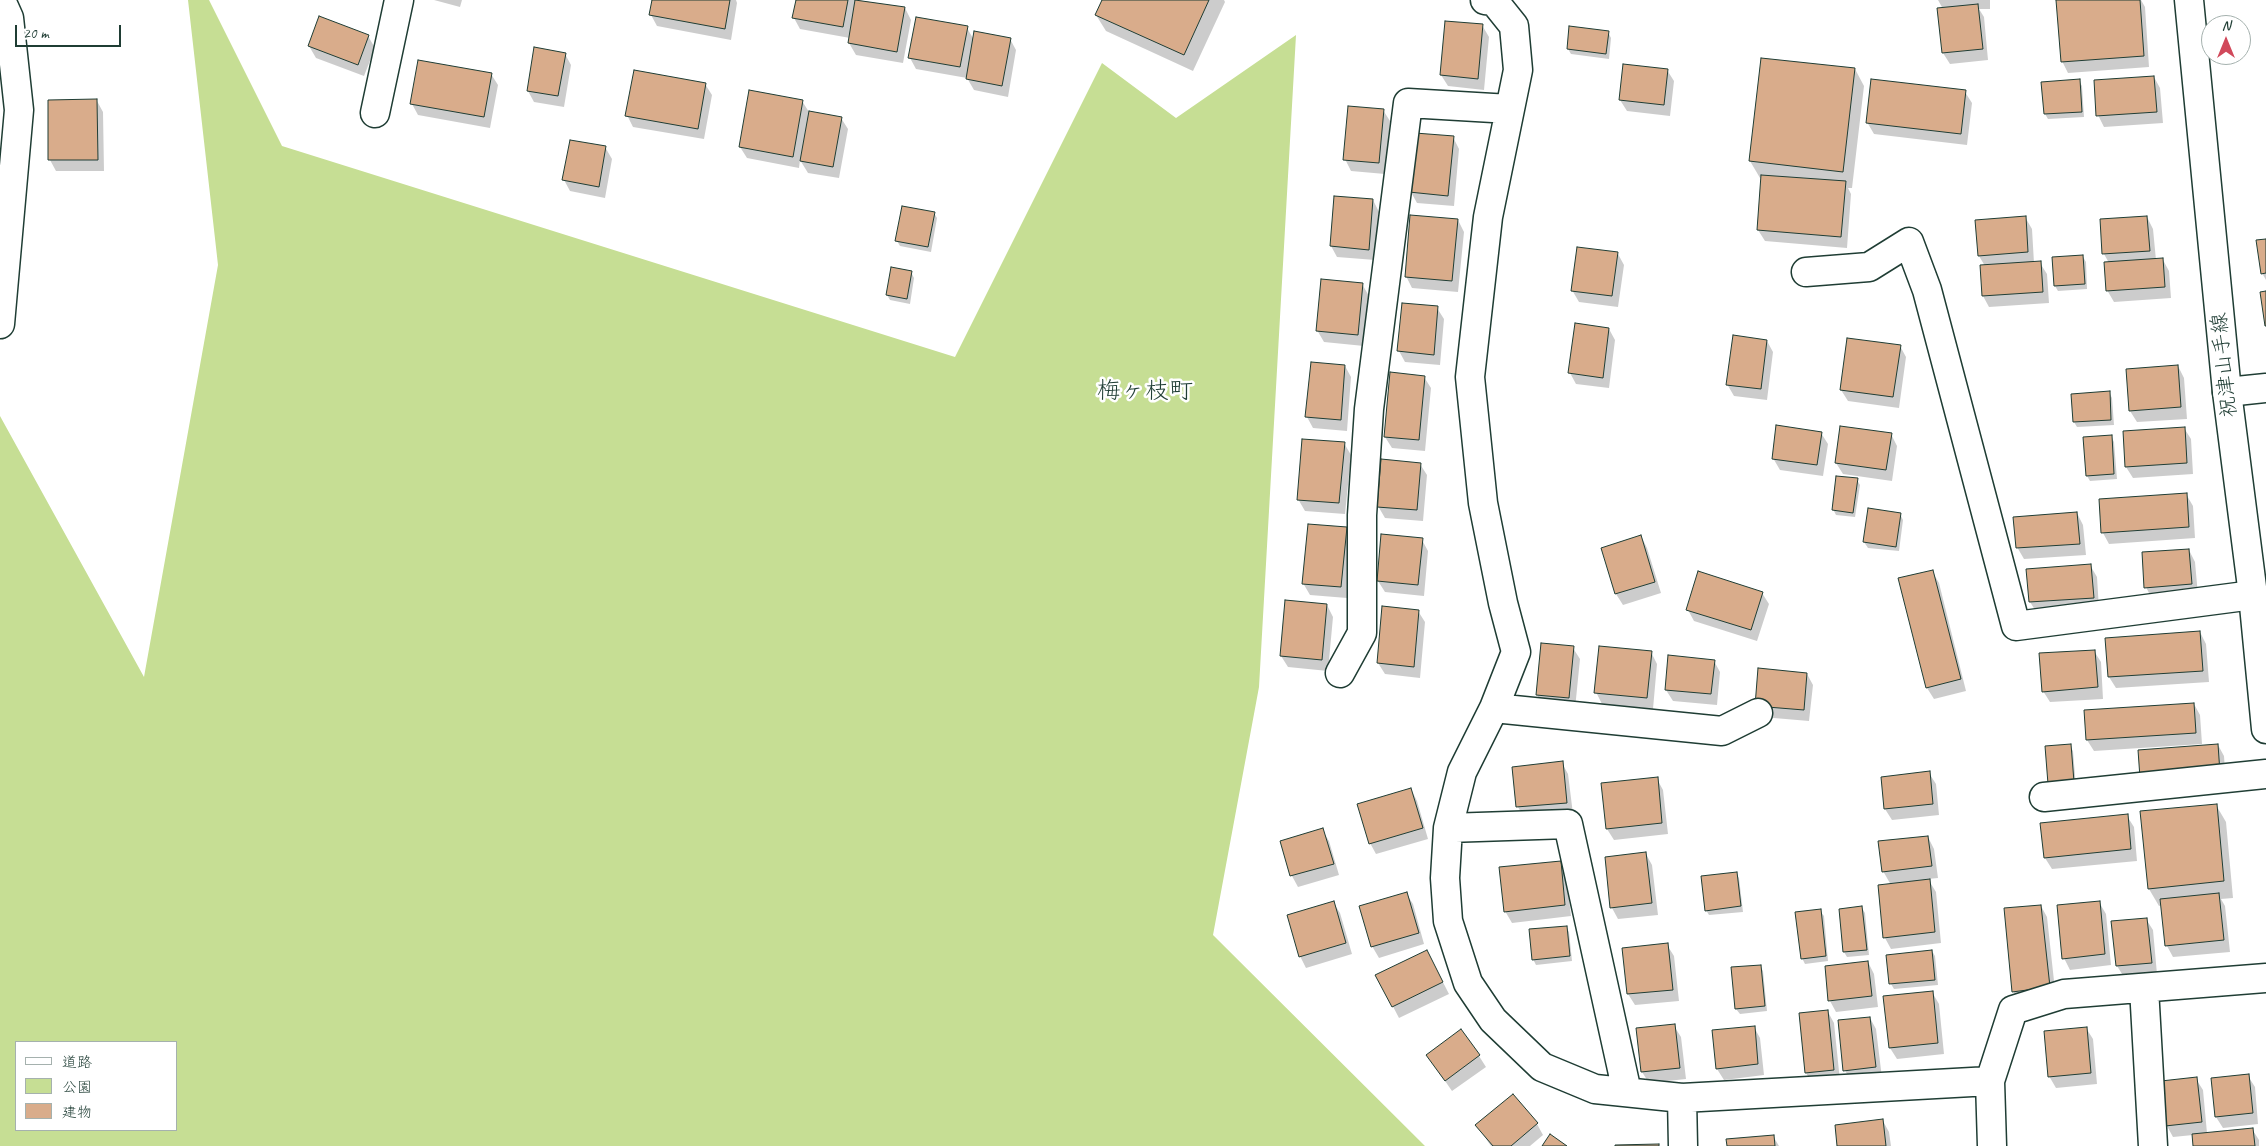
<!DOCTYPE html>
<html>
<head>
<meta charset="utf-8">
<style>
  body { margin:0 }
  #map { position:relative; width:2266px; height:1146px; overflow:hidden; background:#fff; font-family:Caveat,"Klee One",sans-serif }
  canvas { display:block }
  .legend { position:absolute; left:15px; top:1041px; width:162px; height:90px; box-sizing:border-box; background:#fff; border:1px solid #a5b1ae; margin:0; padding:6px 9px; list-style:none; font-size:15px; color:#1f3d34 }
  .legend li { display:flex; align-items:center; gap:10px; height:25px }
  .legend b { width:25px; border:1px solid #a5b1ae }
  .north { position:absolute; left:2201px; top:15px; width:50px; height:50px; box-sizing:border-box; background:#fff; border:1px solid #a5b1ae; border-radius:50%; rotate:0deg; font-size:14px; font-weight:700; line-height:20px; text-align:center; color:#1f3d34 }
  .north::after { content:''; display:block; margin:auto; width:18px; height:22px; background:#d1495b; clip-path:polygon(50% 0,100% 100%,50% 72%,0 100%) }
  .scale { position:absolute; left:15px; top:25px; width:106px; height:22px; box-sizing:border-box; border:2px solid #1f3d34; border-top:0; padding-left:6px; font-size:15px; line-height:18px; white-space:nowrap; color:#1f3d34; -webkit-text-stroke:4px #fff; paint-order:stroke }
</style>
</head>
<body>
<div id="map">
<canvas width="2266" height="1146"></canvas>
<ul class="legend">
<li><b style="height:6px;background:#fff"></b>道路</li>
<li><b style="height:14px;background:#c6de94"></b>公園</li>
<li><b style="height:14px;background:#d9ac8b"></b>建物</li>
</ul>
<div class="north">N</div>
<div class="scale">20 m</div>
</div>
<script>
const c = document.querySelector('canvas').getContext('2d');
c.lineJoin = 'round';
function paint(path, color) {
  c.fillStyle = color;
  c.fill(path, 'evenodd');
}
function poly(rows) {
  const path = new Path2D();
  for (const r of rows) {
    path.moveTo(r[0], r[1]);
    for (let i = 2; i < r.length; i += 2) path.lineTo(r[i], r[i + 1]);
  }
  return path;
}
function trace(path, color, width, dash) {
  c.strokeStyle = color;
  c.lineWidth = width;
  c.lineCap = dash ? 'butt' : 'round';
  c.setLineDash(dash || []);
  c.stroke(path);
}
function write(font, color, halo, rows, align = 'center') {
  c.font = font + ' Caveat,"Klee One",sans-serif';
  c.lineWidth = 5;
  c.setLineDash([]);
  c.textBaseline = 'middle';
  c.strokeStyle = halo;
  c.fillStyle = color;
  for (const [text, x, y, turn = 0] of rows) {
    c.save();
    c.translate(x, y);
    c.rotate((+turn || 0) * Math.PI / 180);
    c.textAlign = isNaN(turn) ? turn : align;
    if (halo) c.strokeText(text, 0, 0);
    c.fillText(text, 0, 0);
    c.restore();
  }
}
const green = poly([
  [188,0,209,0,282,146,955,357,1102,63,1176,118,1296,35,1259,687,1213,935,1425,1146,0,1146,0,416,144,677,218,265],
  [16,1042,176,1042,176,1130,16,1130]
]);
const shadow = poly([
  [434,0,462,0,460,7],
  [653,0,736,0,737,3,731,40,657,26,651,15],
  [797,0,858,0,905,8,911,20,903,63,856,55,849,43,850,38,800,29,794,18],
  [1103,0,1224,0,1225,2,1193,71,1106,31,1096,15],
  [1938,0,1990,0,1990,9,1979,9,1984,17,1988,60,1950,64,1943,53,1938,9,1943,9],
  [2075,0,2141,0,2145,7,2149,67,2068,73,2062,61],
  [1482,25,1489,37,1484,90,1448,86,1441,75],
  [967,28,974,40,1010,39,1016,50,1008,97,974,90,967,78,916,69,910,58],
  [1608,32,1611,38,1609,59,1571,54,1568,49],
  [368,36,375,48,364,76,316,58,309,46],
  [565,54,571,65,564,107,534,102,528,91],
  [1762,59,1855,69,1864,86,1852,188,1848,188,1851,194,1847,248,1765,241,1758,230,1762,178,1760,178,1750,161],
  [1667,70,1674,81,1670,116,1627,111,1620,100],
  [491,74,498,85,490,128,418,115,412,104],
  [2154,77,2160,88,2163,123,2104,127,2098,115],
  [2079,81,2082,86,2084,117,2048,119,2045,114],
  [705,84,712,95,704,139,633,127,627,115],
  [1965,92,1972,103,1967,145,1874,134,1867,122],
  [97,101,103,112,104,171,56,171,50,160],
  [802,101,809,112,841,118,848,129,839,178,808,173,800,160,799,168,747,158,740,147],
  [1383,110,1390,121,1385,174,1351,171,1345,159],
  [1453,137,1459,149,1454,206,1417,203,1411,192],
  [605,147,612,159,605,198,570,191,564,180],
  [1373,200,1379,212,1375,260,1337,257,1331,246],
  [934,213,937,218,931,252,900,246,897,241],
  [2025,217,2032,229,2034,263,2040,263,2047,274,2049,303,1989,307,1983,296,1981,267,1985,266,1979,256],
  [2147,217,2153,229,2156,260,2163,260,2169,271,2171,298,2114,302,2107,290,2109,263,2104,254],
  [1458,220,1464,232,1458,292,1412,288,1406,276],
  [2266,240,2266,280,2262,273],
  [1618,254,1624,265,1618,307,1579,302,1572,290],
  [2083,257,2086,262,2087,289,2058,291,2055,286],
  [911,272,914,278,910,304,890,300,887,295],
  [1362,284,1369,296,1364,346,1324,342,1317,330],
  [1437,308,1444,319,1440,365,1405,362,1399,351],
  [1609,329,1615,340,1609,388,1576,384,1570,373],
  [1767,341,1773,352,1767,400,1734,396,1727,384],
  [1900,346,1906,357,1899,408,1848,401,1841,390],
  [1345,366,1351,377,1347,431,1313,428,1307,417],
  [2178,366,2184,378,2187,419,2137,422,2130,411],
  [1424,377,1431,388,1425,451,1392,448,1385,437],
  [2109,392,2112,398,2114,425,2077,427,2074,422],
  [2184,428,2191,439,2193,474,2133,478,2126,467,2124,432],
  [1821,433,1828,444,1823,476,1780,470,1773,458],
  [1891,434,1897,446,1892,481,1843,474,1836,463],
  [2111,436,2114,442,2117,479,2090,481,2087,476],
  [1344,443,1351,455,1345,514,1305,511,1298,499],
  [1420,464,1427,475,1423,521,1385,518,1378,506],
  [1857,480,1860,485,1855,517,1836,515,1833,509],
  [2186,494,2193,506,2195,538,2109,544,2103,533],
  [2077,513,2083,525,2086,555,2024,559,2017,547],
  [1900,514,1903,520,1899,551,1868,548,1864,542],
  [1346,528,1352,540,1347,598,1310,595,1303,583],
  [1641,536,1647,548,1661,593,1623,605,1616,594],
  [1422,540,1428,551,1424,596,1385,592,1378,581],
  [2189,550,2195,562,2198,595,2152,599,2146,587],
  [2090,565,2097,577,2099,609,2037,613,2030,602,2028,570],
  [1932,571,1939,583,1966,691,1934,699,1927,688],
  [1762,593,1769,604,1757,641,1694,621,1688,610],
  [1327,605,1333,617,1328,671,1288,667,1281,656],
  [1418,611,1425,622,1420,678,1385,674,1378,663],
  [2200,632,2206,644,2209,682,2116,688,2109,677,2107,639],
  [1573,648,1580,659,1575,709,1543,706,1537,695],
  [2094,651,2101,662,2103,699,2050,702,2043,691],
  [1651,652,1657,664,1653,709,1602,704,1596,692],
  [1714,661,1720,672,1717,705,1673,701,1666,690],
  [1807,674,1813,685,1809,721,1762,717,1756,705],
  [2194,704,2200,715,2202,744,2094,751,2087,740],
  [2218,745,2224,756,2226,784,2147,789],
  [2070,746,2073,751,2076,787,2047,747],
  [1562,763,1568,774,1573,814,1524,818,1518,807],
  [1929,773,1936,784,1939,815,1892,820,1885,809],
  [1657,779,1663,790,1668,834,1614,840,1607,829],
  [1411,789,1417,801,1428,839,1376,854,1370,843],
  [2216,805,2226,822,2233,898,2221,899,2225,906,2230,952,2173,957,2167,946,2162,905,2159,906,2149,889,2141,812],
  [2127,816,2134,827,2137,861,2052,869,2045,858],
  [1322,830,1329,841,1339,875,1298,887,1292,876,1282,842],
  [1928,837,1934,849,1938,878,1928,879,1936,892,1941,943,1891,949,1885,938,1891,885,1883,871],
  [1646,854,1652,865,1658,915,1618,919,1612,908],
  [1560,862,1566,873,1571,916,1512,923,1505,911],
  [1736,873,1739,878,1743,912,1709,915,1706,910],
  [1406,893,1413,904,1424,944,1379,958,1372,946],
  [1333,902,1340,913,1352,954,1306,968,1300,956],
  [2099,902,2106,914,2111,965,2070,970,2064,958],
  [2041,906,2047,917,2056,999,2020,1002,2013,991],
  [1862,908,1865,913,1869,955,1847,957,1844,952],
  [1820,911,1824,916,1828,961,1805,964,1802,958],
  [2146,919,2153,930,2157,974,2124,977,2117,966],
  [1566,927,1569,932,1572,961,1536,965,1533,959],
  [1667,945,1674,956,1679,1001,1635,1005,1628,994,1623,949],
  [1427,951,1449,994,1399,1018,1377,976],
  [1932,951,1935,956,1938,985,1894,989,1891,984,1888,956],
  [1868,962,1874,974,1878,1007,1836,1012,1830,1001],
  [1760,966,1763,971,1767,1011,1740,1014,1736,1009],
  [1932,992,1939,1004,1944,1054,1897,1059,1890,1048,1885,997],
  [1828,1012,1834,1023,1840,1081,1813,1084,1806,1073],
  [1870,1018,1876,1029,1882,1078,1851,1082,1845,1070],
  [1674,1026,1681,1037,1686,1079,1649,1083,1642,1072],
  [1754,1027,1760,1038,1764,1075,1724,1080,1717,1069],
  [2086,1028,2093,1039,2097,1084,2056,1088,2049,1076],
  [1427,1055,1479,1056,1486,1067,1452,1091],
  [2248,1076,2255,1087,2258,1124,2223,1128,2216,1117],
  [2196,1079,2203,1090,2207,1133,2252,1129,2259,1140,2259,1146,2195,1146,2193,1135,2173,1137,2167,1126],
  [1883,1121,1889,1132,1891,1146,1839,1146],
  [1537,1124,1543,1135,1530,1146,1491,1146,1477,1126],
  [1773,1136,1779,1146,1728,1146]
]);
const building = poly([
  [652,0,730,0,725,29,649,15,652,0],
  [796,0,848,0,843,27,792,18,796,0],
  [855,0,905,7,897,52,848,43,855,0],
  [1102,0,1209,0,1184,55,1095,15,1102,0],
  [2056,0,2140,0,2144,56,2061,62,2056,0],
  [1978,4,1983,49,1942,53,1937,8,1978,4],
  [319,16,369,35,358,65,308,46,319,16],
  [916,17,968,26,960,67,908,58,916,17],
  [1445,21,1483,24,1478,79,1440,75,1445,21],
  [1569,26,1609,31,1606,54,1567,49,1569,26],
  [974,31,1011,38,1002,86,966,79,974,31],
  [534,47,566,53,558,96,527,91,534,47],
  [1761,58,1855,68,1843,172,1749,161,1761,58],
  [418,60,492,73,484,117,410,104,418,60],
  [1623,64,1668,69,1664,105,1619,100,1623,64],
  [634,70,706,83,698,129,625,116,634,70],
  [2154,76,2157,112,2096,116,2094,80,2154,76],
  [1871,79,1966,90,1961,134,1866,123,1871,79],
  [2080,79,2082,112,2044,114,2041,82,2080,79],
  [749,90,803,100,793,157,739,147,749,90],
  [97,99,98,160,48,160,48,100,97,99],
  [1348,106,1384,109,1379,163,1343,160,1348,106],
  [809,111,842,117,833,167,800,161,809,111],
  [1415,133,1454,136,1448,196,1409,192,1415,133],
  [570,140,606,146,599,187,562,180,570,140],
  [1761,175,1846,181,1841,237,1757,230,1761,175],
  [1334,196,1373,199,1369,250,1330,246,1334,196],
  [902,206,935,212,928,247,895,241,902,206],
  [1410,215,1458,219,1452,281,1405,277,1410,215],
  [2026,216,2028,252,1978,256,1975,220,2026,216],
  [2147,216,2150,251,2102,254,2100,219,2147,216],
  [2266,239,2266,273,2261,274,2256,240,2266,239],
  [1577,247,1618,252,1612,296,1571,291,1577,247],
  [2083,255,2085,284,2054,286,2052,257,2083,255],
  [2163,258,2165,287,2106,291,2104,262,2163,258],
  [2041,261,2043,292,1982,296,1980,265,2041,261],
  [891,267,912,271,907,299,886,295,891,267],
  [1321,279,1363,283,1358,335,1316,331,1321,279],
  [2266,291,2266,326,2265,326,2260,292,2266,291],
  [1402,303,1438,306,1434,355,1397,351,1402,303],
  [1575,323,1609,328,1603,378,1568,373,1575,323],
  [1733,335,1767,340,1761,389,1726,385,1733,335],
  [1847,338,1901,345,1893,397,1840,390,1847,338],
  [1311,362,1345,365,1341,420,1305,417,1311,362],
  [2178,365,2181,407,2129,411,2126,369,2178,365],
  [1390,372,1425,376,1419,440,1384,437,1390,372],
  [2110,391,2111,420,2073,422,2071,394,2110,391],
  [1776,425,1822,432,1817,465,1772,459,1776,425],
  [1840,426,1892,433,1886,470,1835,463,1840,426],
  [2185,427,2187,463,2125,467,2123,431,2185,427],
  [2112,435,2114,474,2086,476,2083,437,2112,435],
  [1302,439,1345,442,1339,503,1297,500,1302,439],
  [1381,459,1421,463,1417,510,1377,507,1381,459],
  [1836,476,1858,478,1853,513,1832,510,1836,476],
  [2187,493,2189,527,2101,533,2099,499,2187,493],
  [1868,508,1901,513,1896,547,1863,542,1868,508],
  [2077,512,2080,544,2016,548,2013,517,2077,512],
  [1308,524,1347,527,1341,587,1302,584,1308,524],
  [1381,534,1423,538,1418,585,1377,581,1381,534],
  [1641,535,1655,582,1615,594,1601,548,1641,535],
  [2189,549,2192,584,2144,588,2142,552,2189,549],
  [2091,564,2094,598,2029,602,2026,569,2091,564],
  [1933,570,1961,679,1926,688,1898,578,1933,570],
  [1698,571,1763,592,1751,630,1686,610,1698,571],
  [1285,600,1327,604,1322,660,1280,656,1285,600],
  [1382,606,1419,610,1414,667,1377,663,1382,606],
  [2200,631,2203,671,2108,677,2105,638,2200,631],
  [1541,643,1574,646,1569,698,1536,695,1541,643],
  [1599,646,1652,651,1647,698,1594,693,1599,646],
  [2095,650,2098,687,2042,692,2039,653,2095,650],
  [1668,655,1715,660,1711,694,1665,690,1668,655],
  [1758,668,1807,673,1804,710,1755,706,1758,668],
  [2194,703,2196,733,2086,740,2084,710,2194,703],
  [2071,744,2074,782,2048,784,2045,746,2071,744],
  [2218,744,2220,773,2140,778,2138,750,2218,744],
  [1563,761,1567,803,1516,807,1512,767,1563,761],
  [1930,771,1933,804,1884,809,1881,777,1930,771],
  [1658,777,1662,823,1606,829,1601,783,1658,777],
  [1411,788,1423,828,1369,844,1357,804,1411,788],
  [2217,804,2224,881,2148,889,2140,811,2217,804],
  [2128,814,2131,849,2044,858,2040,823,2128,814],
  [1323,828,1334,864,1290,876,1280,841,1323,828],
  [1928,836,1932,866,1882,872,1878,841,1928,836],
  [1646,852,1652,903,1610,908,1605,857,1646,852],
  [1561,861,1565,905,1504,912,1499,867,1561,861],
  [1737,872,1741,906,1705,911,1701,876,1737,872],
  [1930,879,1935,932,1883,938,1878,885,1930,879],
  [1407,892,1419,933,1371,947,1359,906,1407,892],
  [2219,893,2224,940,2165,946,2160,899,2219,893],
  [1334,901,1346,943,1299,957,1287,915,1334,901],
  [2100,901,2105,954,2062,959,2057,905,2100,901],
  [2041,905,2050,987,2012,992,2004,908,2041,905],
  [1862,906,1867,950,1843,952,1839,909,1862,906],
  [1821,909,1826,956,1801,959,1795,912,1821,909],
  [2147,918,2152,963,2116,966,2111,921,2147,918],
  [1567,926,1570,956,1532,960,1529,929,1567,926],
  [1668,943,1673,990,1627,994,1622,948,1668,943],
  [1427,950,1443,982,1392,1007,1375,975,1427,950],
  [1932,950,1935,980,1889,984,1886,955,1932,950],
  [1868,961,1872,996,1828,1001,1825,966,1868,961],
  [1761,965,1765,1006,1735,1009,1731,967,1761,965],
  [1933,991,1938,1043,1889,1048,1883,996,1933,991],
  [1828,1010,1834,1070,1805,1073,1799,1013,1828,1010],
  [1870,1017,1876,1067,1843,1071,1838,1020,1870,1017],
  [1675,1024,1680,1068,1641,1072,1636,1028,1675,1024],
  [1755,1026,1758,1064,1716,1069,1712,1030,1755,1026],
  [2087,1027,2091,1073,2048,1077,2044,1031,2087,1027],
  [1461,1029,1480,1055,1445,1081,1426,1055,1461,1029],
  [2249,1074,2253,1113,2215,1117,2211,1078,2249,1074],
  [2197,1077,2202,1122,2165,1126,2161,1081,2197,1077],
  [1513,1094,1538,1123,1511,1146,1493,1146,1475,1125,1513,1094],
  [1883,1119,1886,1146,1837,1146,1835,1125,1883,1119],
  [2253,1128,2255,1146,2193,1146,2192,1134,2253,1128],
  [1550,1134,1567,1146,1542,1146,1550,1134],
  [1774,1135,1775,1146,1727,1146,1726,1139,1774,1135],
  [1659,1144,1659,1146,1615,1146,1615,1145,1659,1144]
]);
const street = poly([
  [1485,0,1494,1,1514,26,1518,70,1488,217,1470,377,1483,503,1503,603,1516,652,1494,708,1462,772,1448,828,1445,878,1448,921,1468,983,1493,1020,1542,1067,1595,1089,1682,1098,1990,1081],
  [375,113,399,0],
  [1806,272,1869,267,1909,242,1927,290,2016,626,2253,595],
  [0,324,19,110,9,18,1,0],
  [2227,392,2266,388],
  [1340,673,1362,633,1362,515,1369,409,1408,103,1510,109],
  [1494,708,1722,731,1758,713],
  [2044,797,2266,774],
  [1448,828,1568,824,1627,1092],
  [2144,988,2153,1146],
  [1682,1098,1683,1146],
  [1992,1146,1990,1081,2013,1010,2064,994,2266,978]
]);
const secondary = poly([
  [2189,0,2227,392,2253,595,2266,729]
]);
const streetNames = [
  ["祝津山手線",2225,365,-96]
];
const quarterNames = [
  ["梅ヶ枝町",1145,392]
];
paint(green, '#c6de94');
paint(shadow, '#0003');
paint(building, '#d9ac8b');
trace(building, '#1f3d34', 1);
trace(street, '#1f3d34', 31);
trace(secondary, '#1f3d34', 31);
trace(street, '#fff', 28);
trace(secondary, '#fff', 28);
write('21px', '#1f3d34', '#fff', streetNames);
write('24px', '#1f3d34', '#fff', quarterNames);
</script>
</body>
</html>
